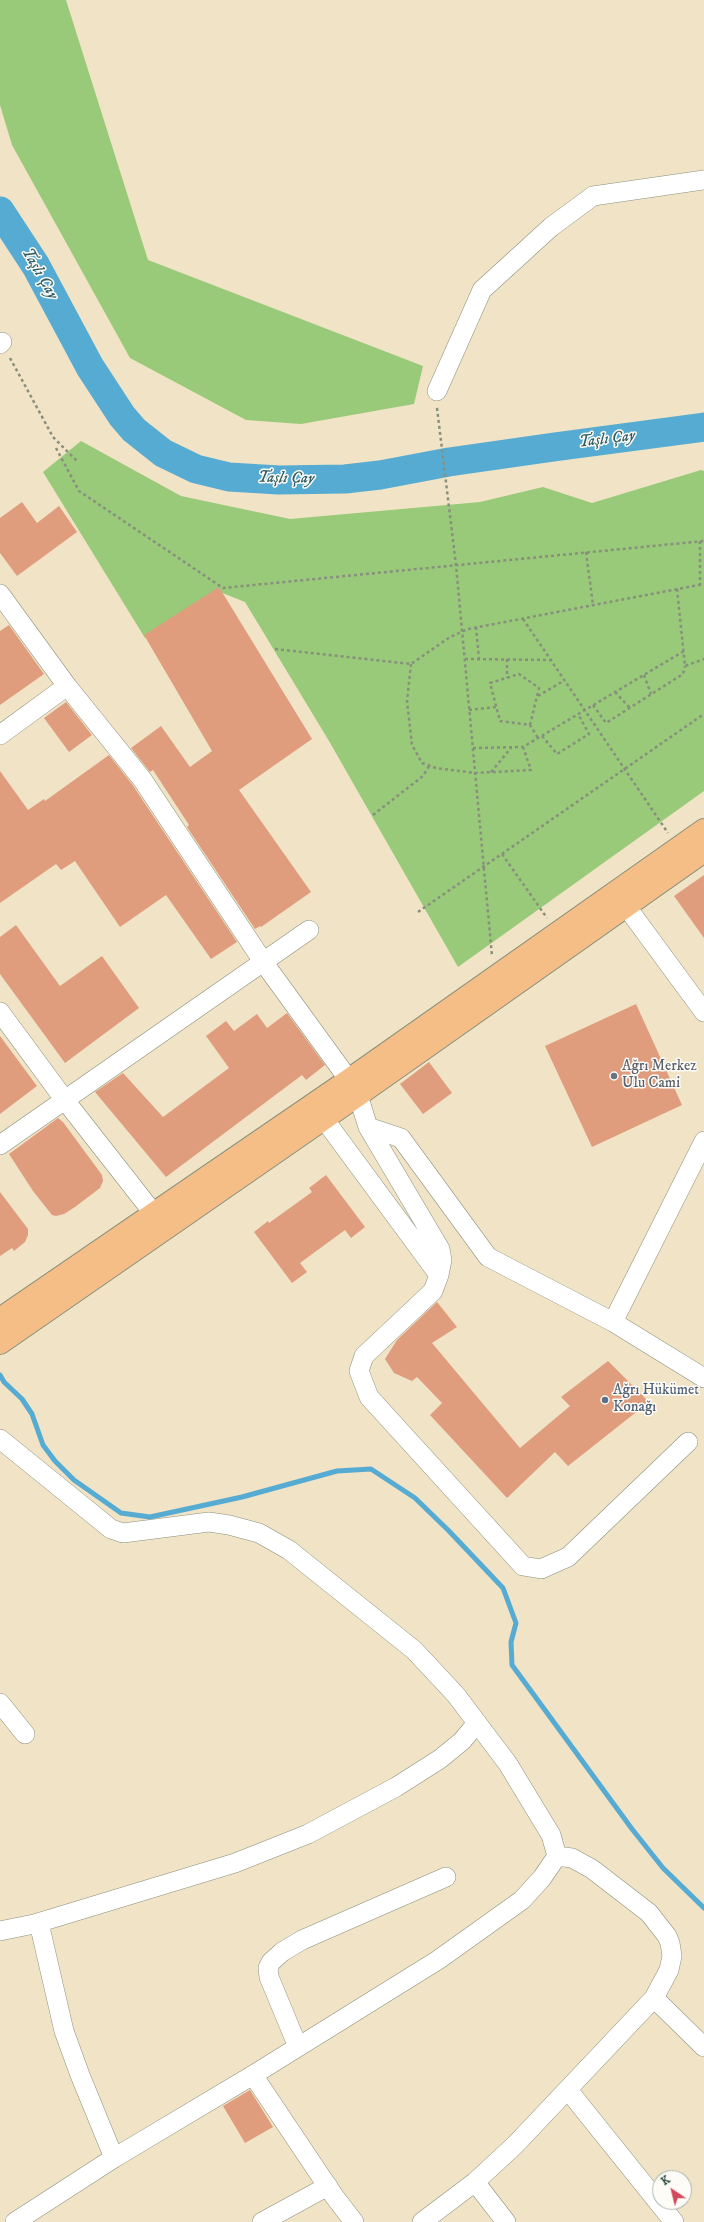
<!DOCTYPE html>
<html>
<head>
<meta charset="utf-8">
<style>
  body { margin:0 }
  #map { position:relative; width:704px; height:2222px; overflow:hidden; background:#f1e3c6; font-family:"IM FELL DW Pica",serif }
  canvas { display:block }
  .north { position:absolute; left:652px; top:2170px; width:40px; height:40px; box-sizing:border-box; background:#fdfcf7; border:1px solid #a4b0a9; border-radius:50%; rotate:325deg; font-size:11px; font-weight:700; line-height:16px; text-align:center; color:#1f3d34 }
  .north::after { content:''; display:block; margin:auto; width:14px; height:18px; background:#d1495b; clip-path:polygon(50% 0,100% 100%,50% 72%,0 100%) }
</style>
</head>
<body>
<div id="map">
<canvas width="704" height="2222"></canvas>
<div class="north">K</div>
</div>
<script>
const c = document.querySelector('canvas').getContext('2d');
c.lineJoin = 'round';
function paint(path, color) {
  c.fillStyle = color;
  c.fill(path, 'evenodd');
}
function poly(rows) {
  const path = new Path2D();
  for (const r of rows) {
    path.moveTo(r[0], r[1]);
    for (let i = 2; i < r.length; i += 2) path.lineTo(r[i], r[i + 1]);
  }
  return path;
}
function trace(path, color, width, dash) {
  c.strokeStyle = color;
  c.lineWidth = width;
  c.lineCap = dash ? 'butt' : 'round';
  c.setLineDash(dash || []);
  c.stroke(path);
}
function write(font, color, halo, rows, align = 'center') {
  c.font = font + ' "IM FELL DW Pica",serif';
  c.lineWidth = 3;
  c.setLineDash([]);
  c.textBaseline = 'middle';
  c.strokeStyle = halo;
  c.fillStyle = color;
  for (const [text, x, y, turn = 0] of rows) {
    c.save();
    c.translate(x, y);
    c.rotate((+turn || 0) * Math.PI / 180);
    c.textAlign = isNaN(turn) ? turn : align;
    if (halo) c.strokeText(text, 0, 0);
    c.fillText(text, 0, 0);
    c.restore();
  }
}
const green = poly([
  [0,0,66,0,148,260,423,366,414,404,301,424,246,420,130,358,12,145,0,105],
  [81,441,181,496,290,519,480,502,543,487,592,503,701,470,704,471,704,791,458,967,329,741,245,602,220,592,145,638,43,472]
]);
const stream = poly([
  [0,1375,4,1382,22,1399,32,1414,43,1445,55,1461,74,1480,121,1513,150,1517,242,1497,337,1471,371,1469,415,1498,449,1531,503,1588,516,1623,511,1642,512,1665,632,1829,663,1868,704,1908]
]);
const river = poly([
  [0,211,36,266,90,367,122,416,134,430,163,453,196,469,229,477,279,480,345,479,380,475,449,462,554,447,704,427]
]);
const building = poly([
  [22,502,37,523,59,506,77,532,17,576,0,553,0,518],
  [219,587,312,739,239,790,311,892,261,927,260,926,255,929,187,827,189,825,153,770,150,772,131,748,161,726,190,767,212,751,144,635],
  [9,625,44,674,0,705,0,631],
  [66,702,92,735,69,752,44,718],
  [109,755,132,784,237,942,211,959,166,895,120,927,75,861,61,870,56,864,0,903,0,771,28,810,44,799,45,801],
  [704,875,704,938,674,896],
  [16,925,60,986,102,956,139,1008,65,1063,0,974,0,937],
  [636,1004,682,1105,592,1147,545,1046],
  [287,1013,325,1065,306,1080,302,1075,166,1177,95,1092,123,1073,163,1117,229,1068,206,1036,226,1021,234,1031,257,1014,267,1028],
  [0,1036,37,1086,0,1114],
  [429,1062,452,1093,423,1114,400,1084],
  [58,1118,63,1122,102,1175,103,1181,100,1188,75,1207,64,1214,56,1216,52,1215,33,1191,9,1154],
  [326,1175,365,1227,351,1238,345,1230,300,1263,307,1272,292,1283,254,1232,268,1221,269,1223,312,1192,309,1188],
  [0,1192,28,1229,28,1235,25,1242,14,1251,12,1248,0,1256],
  [437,1302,457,1327,432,1343,520,1448,570,1406,561,1397,608,1361,649,1402,568,1466,555,1452,507,1498,430,1415,442,1403,417,1377,412,1381,394,1373,385,1359,397,1340],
  [250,2090,273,2127,245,2143,223,2106]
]);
const path = poly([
  [10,358,53,437,78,462],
  [437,408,456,565,492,956],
  [56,448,79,491,223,588,704,541],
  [700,541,700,585],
  [586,552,593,605],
  [677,589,685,666,704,659],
  [523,619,668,833],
  [476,627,479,659],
  [275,649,411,664,450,637,468,629,704,584],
  [465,659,551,660],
  [507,659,507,678],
  [411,664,407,701,412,745,422,763,436,768,475,773,531,770,523,747],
  [644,675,651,694],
  [615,692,630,708],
  [538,696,565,680],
  [593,705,606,723,683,674,685,666],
  [469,710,496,707],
  [530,725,539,688,519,674,490,683,500,721,530,725,538,738],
  [542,736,557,754,589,734,578,714],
  [473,748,523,747,684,651],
  [491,772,511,748],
  [373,815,423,776,429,766],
  [502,854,547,918],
  [418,912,704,714]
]);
const minor = poly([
  [0,344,2,342],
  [437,391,482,290,551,227,593,196,704,180],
  [0,594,67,686,142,779,264,963,349,1080,358,1095,368,1127,440,1249,442,1260,439,1275,433,1291,364,1356,359,1371,369,1397,523,1566,541,1569,568,1557,688,1442],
  [0,735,67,686],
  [626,906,704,1012],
  [0,1012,64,1099,154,1214],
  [324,1119,439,1275],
  [368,1127,401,1138,488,1257,613,1322,704,1378],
  [0,1145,309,930],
  [613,1322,704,1141],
  [0,1439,111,1529,123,1533,209,1522,229,1525,259,1533,289,1550,414,1650,456,1695,508,1764,551,1835,557,1856,542,1878,522,1900,438,1960,253,2075,114,2158,15,2222],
  [0,1703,25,1734],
  [39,1923,64,2031,80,2075,114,2158],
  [0,1931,34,1924,235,1863,308,1834,396,1787,440,1759,462,1741,477,1723],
  [654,1998,704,2047],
  [298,2047,269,1977,268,1968,271,1962,282,1952,302,1940,446,1877],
  [253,2075,334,2196,354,2222],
  [568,2090,674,2222],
  [475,2182,506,2222],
  [262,2222,328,2186],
  [422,2222,475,2182,515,2145,654,1998,669,1970,672,1956,670,1943,667,1936,649,1913,592,1869,572,1858,557,1856]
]);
const major = poly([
  [0,1319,349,1080,704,830],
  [0,1343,358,1095,704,851]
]);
const markers = [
  [614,1076,4,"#6b7280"],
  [605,1400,4,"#5c6f8a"]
];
const worshipNames = [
  ["Ağrı Merkez",622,1067],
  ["Ulu Cami",622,1084]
];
const serviceNames = [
  ["Ağrı Hükümet",613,1391],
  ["Konağı",613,1408]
];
const waterNames = [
  ["Taşlı Çay",39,274,60],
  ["Taşlı Çay",607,440,-7],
  ["Taşlı Çay",286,479,1]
];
paint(green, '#99ca79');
trace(stream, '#56abd2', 5);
trace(river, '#56abd2', 29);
paint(building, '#df9d7e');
trace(minor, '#88907d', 20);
trace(major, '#88907d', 24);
trace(path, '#88907d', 2.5, [3, 3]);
trace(minor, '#fff', 19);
trace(major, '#f6be87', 22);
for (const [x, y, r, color] of markers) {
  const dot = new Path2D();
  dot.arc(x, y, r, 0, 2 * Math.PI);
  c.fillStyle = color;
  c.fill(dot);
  trace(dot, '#fdfcf7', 1.5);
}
write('15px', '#5b616d', '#fdfcf7', worshipNames, 'left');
write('15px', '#4e5e75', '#fdfcf7', serviceNames, 'left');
write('italic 16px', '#305e63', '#fdfcf7', waterNames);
</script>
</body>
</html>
